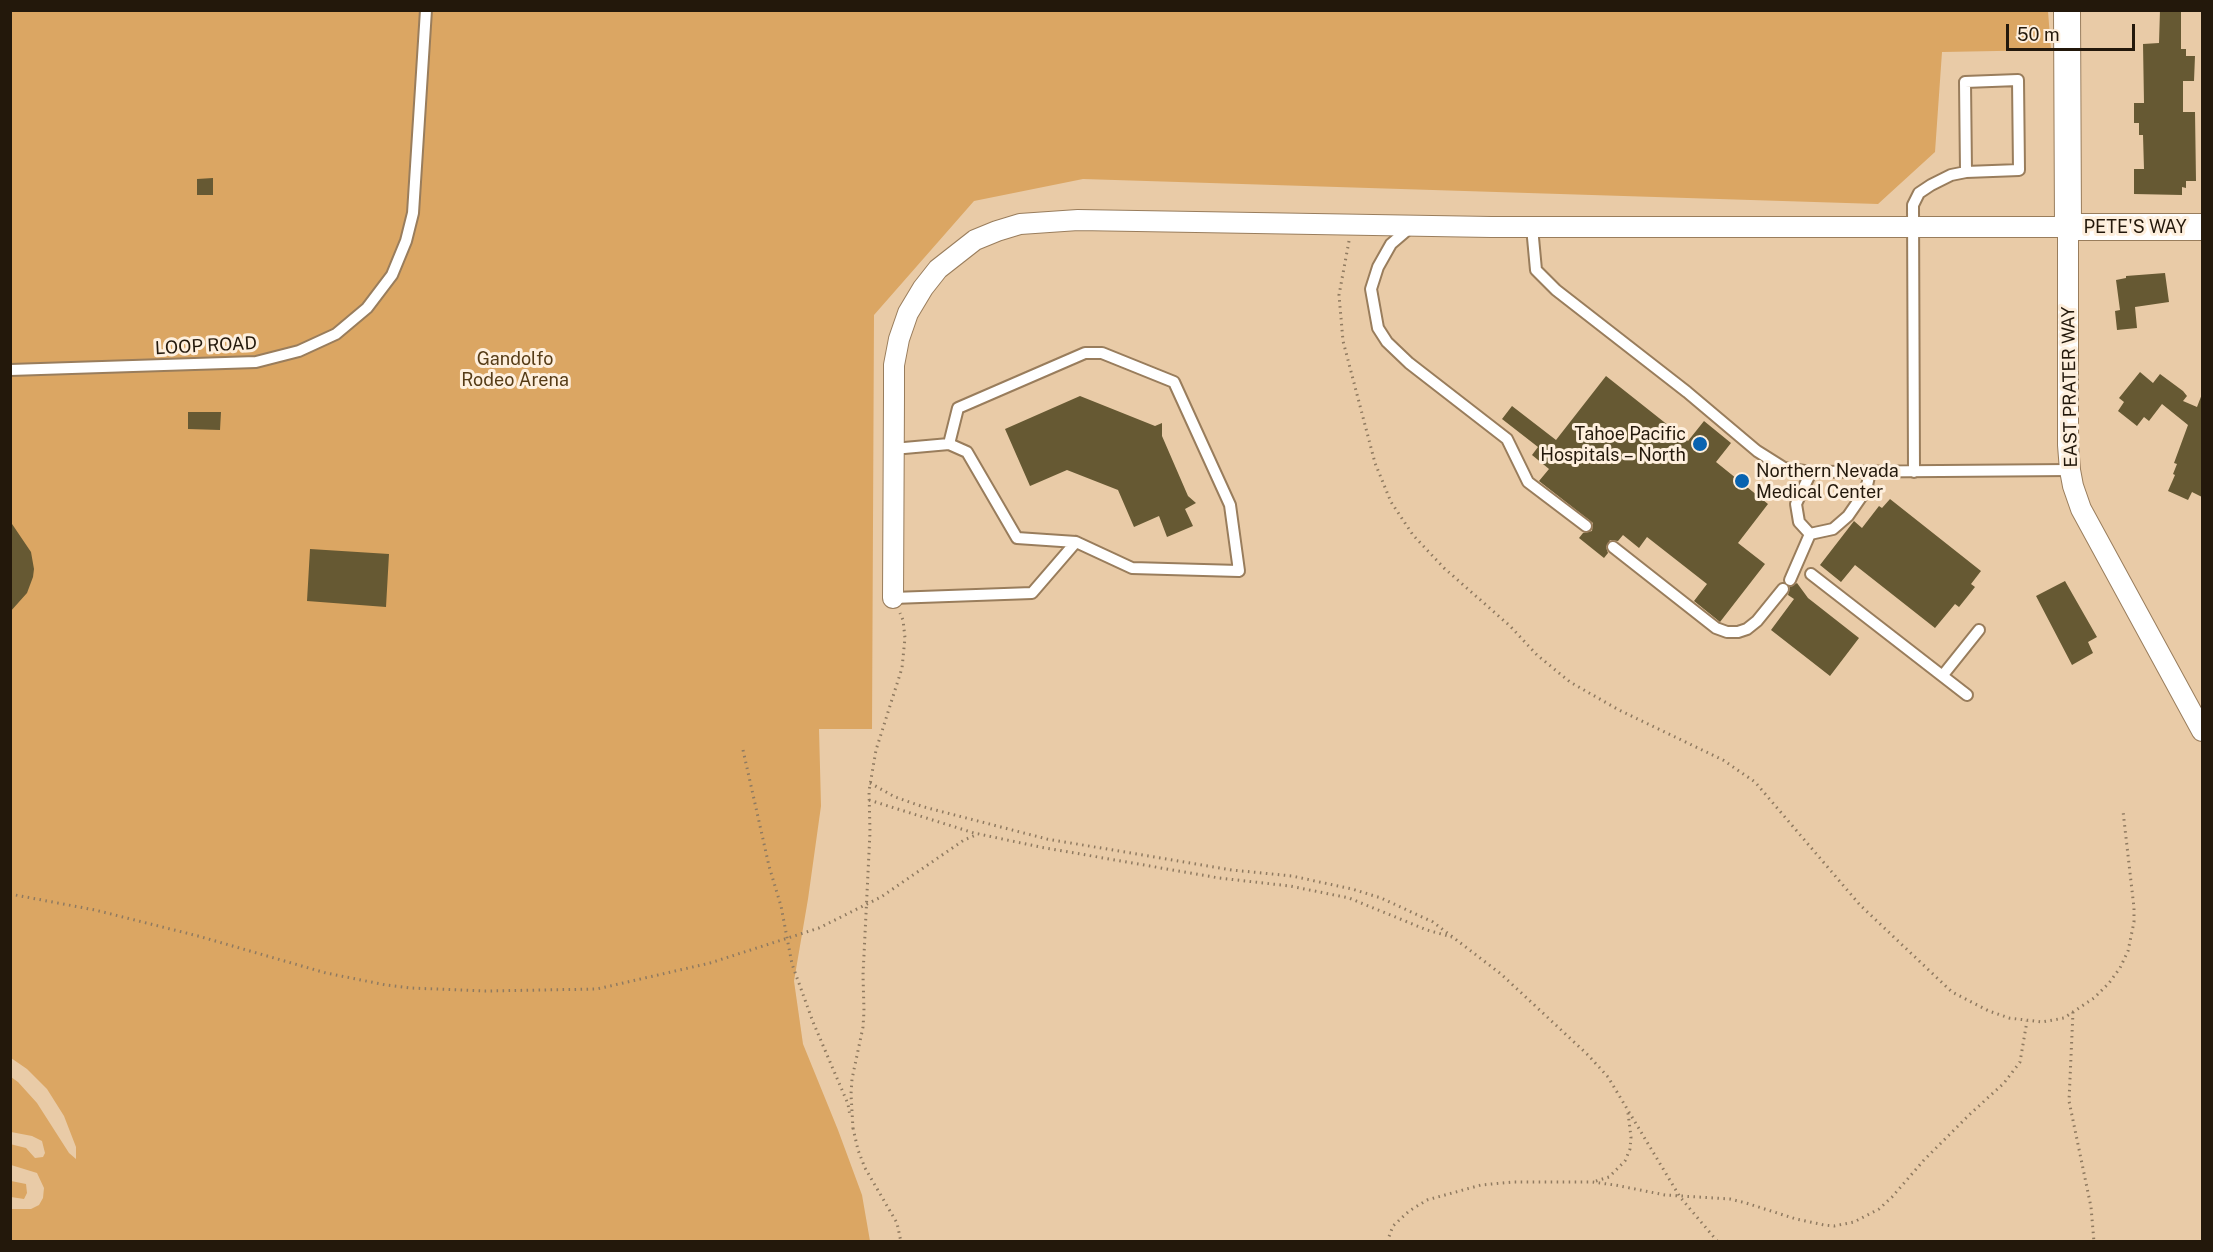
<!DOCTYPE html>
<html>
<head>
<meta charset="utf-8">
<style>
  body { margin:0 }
  #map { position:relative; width:2213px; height:1252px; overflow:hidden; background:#e9cba7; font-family:"Public Sans",sans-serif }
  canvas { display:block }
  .frame { position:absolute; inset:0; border:12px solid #23180b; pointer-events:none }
  .scale { position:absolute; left:2006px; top:24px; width:129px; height:27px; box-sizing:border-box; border:3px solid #23180b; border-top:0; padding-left:8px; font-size:18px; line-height:21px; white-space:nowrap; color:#23180b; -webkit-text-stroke:4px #feefdd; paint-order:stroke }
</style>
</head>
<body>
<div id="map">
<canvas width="2213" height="1252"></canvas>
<div class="frame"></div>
<div class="scale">50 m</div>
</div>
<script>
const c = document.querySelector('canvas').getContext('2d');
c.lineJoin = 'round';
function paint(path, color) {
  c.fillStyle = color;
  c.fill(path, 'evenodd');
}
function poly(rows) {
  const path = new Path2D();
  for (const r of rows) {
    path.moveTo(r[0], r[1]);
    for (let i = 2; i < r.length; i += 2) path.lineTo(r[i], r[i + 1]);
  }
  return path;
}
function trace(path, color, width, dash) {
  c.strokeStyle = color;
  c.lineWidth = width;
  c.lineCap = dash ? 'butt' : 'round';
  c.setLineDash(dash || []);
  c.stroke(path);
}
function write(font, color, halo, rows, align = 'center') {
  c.font = font + ' "Public Sans",sans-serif';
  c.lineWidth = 6;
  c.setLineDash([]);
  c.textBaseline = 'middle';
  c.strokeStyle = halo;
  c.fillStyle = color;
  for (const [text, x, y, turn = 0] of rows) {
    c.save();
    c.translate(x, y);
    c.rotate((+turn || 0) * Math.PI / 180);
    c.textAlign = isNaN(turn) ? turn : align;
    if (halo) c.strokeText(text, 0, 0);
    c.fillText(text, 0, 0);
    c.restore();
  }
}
const green = poly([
  [11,11,2048,11,2051,50,1942,52,1935,152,1878,204,1083,179,974,201,874,315,872,729,819,729,821,806,808,899,794,981,803,1044,838,1130,862,1195,870,1241,11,1241,11,1209,31,1209,39,1205,43,1198,44,1188,37,1173,11,1165,10,1144,26,1148,35,1158,43,1157,45,1153,42,1141,32,1136,11,1132,11,1077,18,1082,37,1103,69,1153,76,1159,76,1147,64,1116,47,1089,27,1069,11,1058],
  [11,1181,26,1184,27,1193,24,1199,11,1197]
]);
const building = poly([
  [2160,10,2181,10,2181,49,2186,49,2186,56,2195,56,2194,81,2183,81,2183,112,2195,112,2196,181,2186,181,2186,188,2182,187,2182,195,2134,194,2134,169,2144,169,2143,135,2139,135,2139,123,2134,123,2134,103,2144,103,2143,44,2159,43],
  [213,178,213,195,197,195,197,179],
  [2165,273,2169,302,2135,307,2137,328,2117,330,2115,311,2120,310,2116,280,2126,278,2126,276],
  [2140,372,2153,383,2160,374,2183,391,2187,396,2183,401,2197,407,2202,394,2202,497,2192,492,2188,500,2168,491,2175,475,2173,474,2177,464,2174,463,2188,425,2162,404,2149,421,2144,417,2137,426,2118,411,2124,402,2119,398],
  [1606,376,1688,441,1704,421,1731,443,1716,462,1768,504,1738,543,1765,564,1720,622,1694,601,1707,584,1647,537,1639,548,1623,535,1618,541,1610,540,1606,547,1608,553,1604,558,1579,538,1583,533,1592,531,1593,523,1539,481,1549,469,1532,455,1538,447,1502,419,1512,406,1556,440],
  [1080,396,1155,426,1162,423,1162,436,1188,496,1196,503,1185,509,1193,526,1167,537,1159,516,1134,527,1118,490,1067,470,1030,486,1005,429],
  [188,412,221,412,220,430,188,429],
  [1890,499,1981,571,1971,584,1975,587,1959,607,1955,604,1935,628,1855,565,1841,582,1820,565,1854,521,1862,528,1879,506,1882,508],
  [10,521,31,552,34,569,33,577,27,593,10,612],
  [310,549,389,554,386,607,307,601],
  [2065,581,2097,637,2088,642,2093,653,2072,665,2036,596],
  [1797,583,1808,598,1859,638,1830,676,1771,630,1794,599,1788,595,1790,587]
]);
const path = poly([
  [1349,241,1339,295,1343,341,1375,463,1391,502,1413,535,1444,568,1510,626,1537,655,1570,682,1619,710,1723,760,1755,782,1860,905,1952,992,1989,1011,2009,1018,2042,1022,2064,1018,2094,998,2109,983,2120,968,2128,951,2134,922,2134,908,2123,811],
  [743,750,769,866,781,906,792,964,813,1022,848,1104,850,1116],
  [870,783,895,797,924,807,1047,839,1232,870,1292,876,1352,889,1381,898,1433,922,1501,974,1588,1055,1608,1077,1680,1197,1718,1242],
  [869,800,974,833,1040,847,1219,878,1290,886,1349,898,1427,930,1452,937],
  [10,894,95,910,198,936,326,973,386,985,410,988,486,991,597,989,710,963,819,928,881,897,964,840,978,834],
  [2073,1012,2069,1101,2091,1207,2094,1242],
  [853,1128,858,1150,865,1168,897,1223,901,1242],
  [853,1129,851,1094,852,1079,863,1027,864,1011,863,975,870,832,869,791,876,750,902,668,905,638,903,620,900,613],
  [1596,1181,1609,1177,1625,1161,1630,1149,1631,1137,1628,1113],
  [1387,1242,1393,1226,1409,1211,1427,1200,1481,1185,1513,1182,1592,1182,1615,1185,1665,1195,1730,1199,1746,1203,1796,1219,1824,1225,1834,1226,1854,1222,1879,1209,1892,1197,1924,1160,1969,1115,2004,1083,2020,1062,2027,1021]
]);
const service = poly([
  [1412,226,1391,244,1378,267,1371,289,1378,328,1387,342,1409,363,1507,439,1528,482,1586,526],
  [1532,227,1536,270,1556,290,1687,392,1757,451,1784,468,1811,472,2070,470],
  [10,370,256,362,299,351,336,334,367,308,392,275,406,241,413,213,426,10],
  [949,444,967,452,1017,538,1076,542],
  [893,449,949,444,958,408,1085,353,1102,353,1174,382,1230,505,1239,571,1132,568,1076,542,1032,593,893,598],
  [1914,472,1913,205,1919,193,1931,185,1951,175,1966,172,1965,82,2018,80,2019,170,1966,172],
  [1810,534,1799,522,1796,504,1811,472],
  [1613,547,1716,628,1727,632,1738,632,1747,629,1757,621,1783,589],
  [1811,574,1967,695],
  [1790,580,1810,534,1833,529,1848,516,1866,490,1870,472],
  [1943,675,1979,630]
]);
const minor = poly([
  [893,598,894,395,894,365,899,339,908,313,923,288,938,269,975,240,997,231,1020,224,1078,220,1491,227,2068,227,2068,445,2070,470,2073,486,2081,509,2202,731]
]);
const tertiary = poly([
  [2067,10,2068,227,2202,227]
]);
const markers = [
  [1700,444,8,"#0963b0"],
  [1742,481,8,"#0963b0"]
];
const streetNames = [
  ["PETE'S WAY",2135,227],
  ["LOOP ROAD",206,346,-3],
  ["EAST PRATER WAY",2070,387,-91]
];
const parkNames = [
  ["Gandolfo",515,359],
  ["Rodeo Arena",515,380]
];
const poiNames = [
  ["Tahoe Pacific",1686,434],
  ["Hospitals – North",1686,455],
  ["Northern Nevada",1756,471,"left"],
  ["Medical Center",1756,492,"left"]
];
paint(green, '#dba663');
paint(building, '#665933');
trace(service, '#997d5c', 14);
trace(minor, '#997d5c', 22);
trace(tertiary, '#997d5c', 28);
trace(path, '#8f7a60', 3, [1.5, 4.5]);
trace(service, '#fff', 10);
trace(minor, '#fff', 20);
trace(tertiary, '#fff', 26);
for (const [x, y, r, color] of markers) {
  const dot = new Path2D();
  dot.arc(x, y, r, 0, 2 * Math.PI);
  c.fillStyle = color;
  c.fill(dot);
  trace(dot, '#feefdd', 2);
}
write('18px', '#23180b', '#feefdd', streetNames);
write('18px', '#553b16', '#feefdd', parkNames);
write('18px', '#23180b', '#feefdd', poiNames, 'right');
</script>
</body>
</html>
